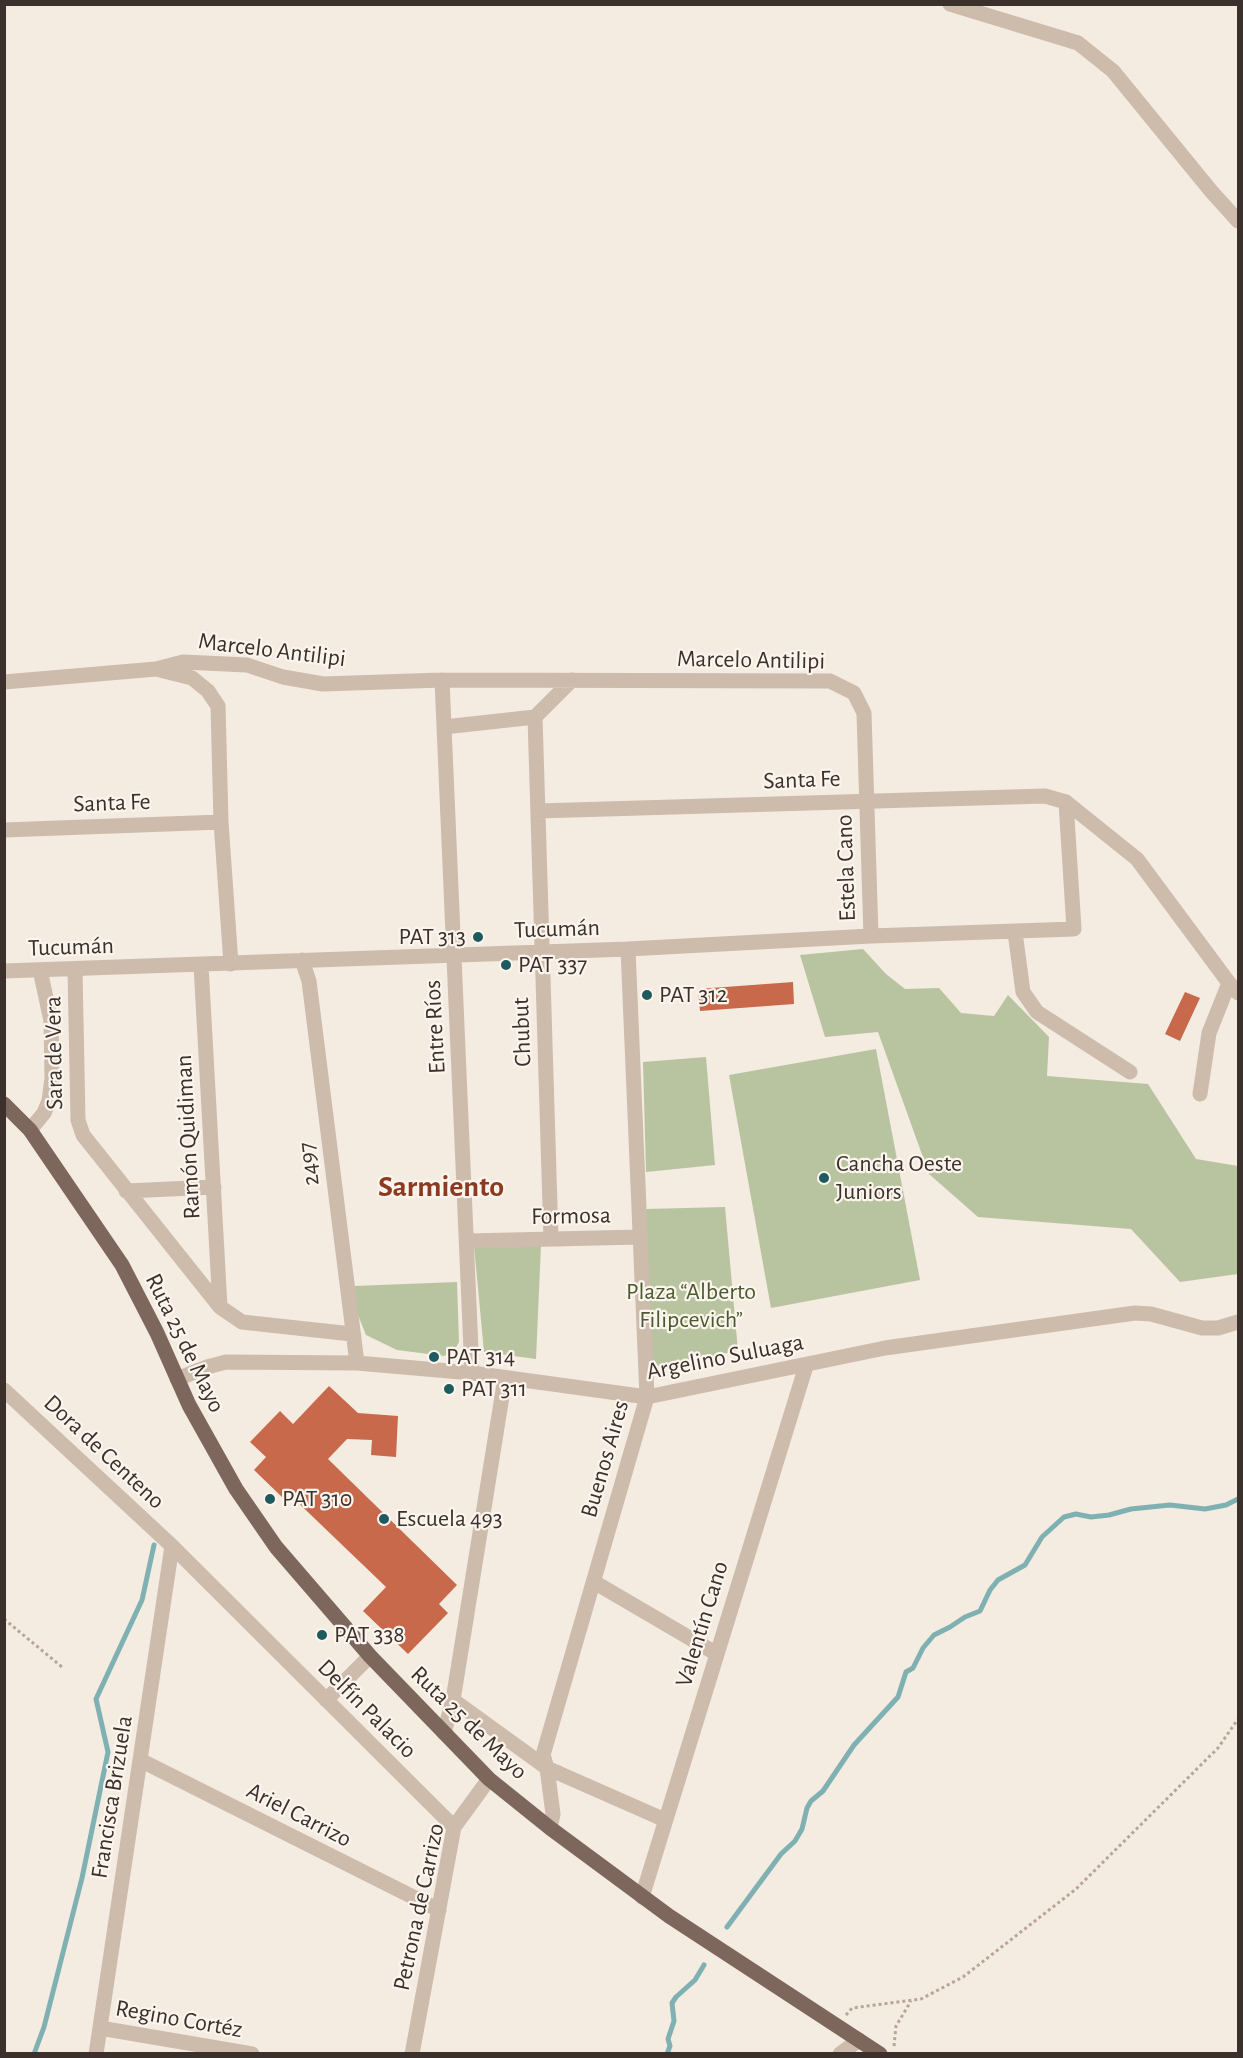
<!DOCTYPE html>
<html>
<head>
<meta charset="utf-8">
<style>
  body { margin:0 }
  #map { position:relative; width:1243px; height:2058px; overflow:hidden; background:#f4ebe1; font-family:"Alegreya Sans",sans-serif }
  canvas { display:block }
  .frame { position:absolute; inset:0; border:6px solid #3b302b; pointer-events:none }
</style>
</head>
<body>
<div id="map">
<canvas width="1243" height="2058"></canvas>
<div class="frame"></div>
</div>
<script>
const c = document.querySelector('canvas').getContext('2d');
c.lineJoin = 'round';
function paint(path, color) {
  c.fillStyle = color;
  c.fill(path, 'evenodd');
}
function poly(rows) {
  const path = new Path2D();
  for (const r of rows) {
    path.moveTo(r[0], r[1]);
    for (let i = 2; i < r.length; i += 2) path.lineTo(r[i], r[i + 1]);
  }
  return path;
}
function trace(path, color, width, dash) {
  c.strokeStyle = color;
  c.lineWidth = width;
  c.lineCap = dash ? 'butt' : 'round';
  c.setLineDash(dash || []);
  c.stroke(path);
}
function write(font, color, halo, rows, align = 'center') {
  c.font = font + ' "Alegreya Sans",sans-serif';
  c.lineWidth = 4.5;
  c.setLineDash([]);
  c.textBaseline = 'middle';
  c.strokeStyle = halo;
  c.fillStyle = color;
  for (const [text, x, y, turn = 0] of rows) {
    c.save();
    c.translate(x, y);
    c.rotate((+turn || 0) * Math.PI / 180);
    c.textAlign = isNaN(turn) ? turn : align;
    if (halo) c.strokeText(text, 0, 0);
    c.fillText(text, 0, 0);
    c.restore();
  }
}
const green = poly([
  [863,949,886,974,905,989,939,988,961,1013,994,1016,1008,995,1049,1037,1047,1076,1148,1084,1196,1159,1238,1166,1238,1274,1180,1282,1131,1229,978,1217,929,1174,878,1032,825,1037,800,955],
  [876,1049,920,1280,771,1308,729,1075],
  [706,1057,715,1165,646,1172,643,1062],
  [725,1207,738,1351,651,1367,646,1209],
  [541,1245,536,1359,484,1352,474,1246],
  [457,1282,459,1342,454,1351,444,1356,397,1350,366,1335,354,1305,354,1286]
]);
const stream = poly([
  [727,1927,781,1854,795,1841,802,1829,807,1808,811,1801,823,1791,854,1745,898,1697,906,1672,913,1668,923,1648,934,1635,950,1627,965,1617,980,1611,990,1590,998,1580,1025,1565,1042,1537,1064,1517,1076,1514,1091,1517,1109,1515,1131,1509,1170,1505,1205,1509,1226,1505,1238,1499],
  [34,2054,44,2027,82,1878,108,1752,96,1699,142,1600,154,1545],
  [667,2054,670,2046,668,2039,674,2021,672,2003,676,1997,695,1980,704,1965]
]);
const building = poly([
  [793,982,794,1004,700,1011,698,989],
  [1185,992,1200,998,1180,1041,1165,1034],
  [329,1386,358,1413,398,1416,396,1457,371,1455,372,1440,347,1439,328,1459,457,1585,439,1604,448,1613,408,1654,363,1611,386,1587,287,1492,282,1497,254,1470,266,1457,250,1442,280,1411,293,1424]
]);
const path = poly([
  [4,1619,62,1667],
  [846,2015,852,2008,921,1999,963,1977,1076,1889,1218,1748,1238,1719],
  [894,2046,896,2026,911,2001]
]);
const minor = poly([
  [950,4,1078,43,1113,71,1211,191,1238,221],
  [160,670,192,678,208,691,218,706,221,822,231,964],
  [442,680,472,1373],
  [4,682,156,669,183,662,247,665,283,677,323,684,442,680,830,681,854,693,864,713,871,936],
  [535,717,551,1239],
  [444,727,535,717,572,680],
  [538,811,1045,796,1066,802,1137,859,1229,983,1238,993],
  [4,830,221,822],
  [1015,932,1023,992,1037,1012,1130,1072],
  [302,960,309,981,357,1363],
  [201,965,220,1307],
  [75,970,78,1120,83,1135,220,1307,242,1322,352,1334],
  [4,971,628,949,871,936,1074,929,1066,802],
  [1200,1094,1209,1033,1229,983],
  [30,1130,44,1113,49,1101,52,1078,51,1021,40,970],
  [126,1191,214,1187],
  [468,1241,640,1237],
  [177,1379,207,1367,226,1362,357,1363,472,1373,647,1397,885,1348,1135,1313,1151,1314,1202,1328,1218,1328,1238,1322],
  [4,1390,172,1546,454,1827],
  [594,1582,717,1654],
  [326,1700,370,1656],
  [453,1700,547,1768,665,1820],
  [444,1733,453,1700,505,1378],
  [140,1760,439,1910],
  [550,1828,553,1814,547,1768,543,1755,647,1397,628,949],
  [642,1897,806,1366],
  [100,2028,252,2054],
  [96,2054,172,1546],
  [412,2054,454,1827,489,1779],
  [840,2054,859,2040]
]);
const major = poly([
  [4,1104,30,1130,122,1265,157,1333,189,1405,236,1489,276,1547,370,1656,489,1779,550,1828,669,1916,880,2054]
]);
const markers = [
  [478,937,6,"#1f5a5e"],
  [506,965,6,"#1f5a5e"],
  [647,995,6,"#1f5a5e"],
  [824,1178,6,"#1f5a5e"],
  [434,1357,6,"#1f5a5e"],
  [449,1389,6,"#1f5a5e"],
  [270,1499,6,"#1f5a5e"],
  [384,1519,6,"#1f5a5e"],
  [322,1635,6,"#1f5a5e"]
];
const streetNames = [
  ["Marcelo Antilipi",272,650,7],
  ["Marcelo Antilipi",751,660,1],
  ["Santa Fe",802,780,-2],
  ["Santa Fe",112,803,-2],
  ["Estela Cano",846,868,-92],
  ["Tucumán",557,929,-2],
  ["Tucumán",71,947,-2],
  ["Entre Ríos",435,1027,-93],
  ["Chubut",522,1032,-92],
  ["Sara de Vera",54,1053,-91],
  ["Ramón Quidiman",188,1137,-93],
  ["2497",309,1164,-97],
  ["Formosa",571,1216,-1],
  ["Ruta 25 de Mayo",185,1343,64],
  ["Argelino Suluaga",725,1357,-11],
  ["Dora de Centeno",104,1452,43],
  ["Buenos Aires",605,1459,-74],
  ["Valentín Cano",702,1624,-73],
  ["Delfín Palacio",367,1709,45],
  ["Ruta 25 de Mayo",469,1723,44],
  ["Francisca Brizuela",112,1797,-81],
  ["Ariel Carrizo",299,1815,27],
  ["Petrona de Carrizo",419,1907,-78],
  ["Regino Cortéz",179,2019,10]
];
const poiNames = [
  ["PAT 313",466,937,"right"],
  ["PAT 337",518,965],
  ["PAT 312",659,995],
  ["Cancha Oeste",836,1164],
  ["Juniors",836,1192],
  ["PAT 314",446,1357],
  ["PAT 311",461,1389],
  ["PAT 310",282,1499],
  ["Escuela 493",396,1519],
  ["PAT 338",334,1635]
];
const parkNames = [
  ["Plaza “Alberto",691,1292],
  ["Filipcevich”",691,1320]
];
const districtNames = [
  ["Sarmiento",441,1187]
];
paint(green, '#b8c4a0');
trace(stream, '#7fb0b2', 5);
paint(building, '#c8694b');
trace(path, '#b9a596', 3, [3, 3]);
trace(minor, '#cdbbac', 15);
trace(major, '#7d675c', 15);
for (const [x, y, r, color] of markers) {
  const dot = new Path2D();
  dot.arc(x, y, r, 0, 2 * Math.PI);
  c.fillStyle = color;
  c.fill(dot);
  trace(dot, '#fbf5ee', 2);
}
write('24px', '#3b302b', '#fbf5ee', streetNames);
write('24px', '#3b302b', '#fbf5ee', poiNames, 'left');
write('24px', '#4a5a2e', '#fbf5ee', parkNames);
write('bold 30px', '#8c3b22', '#fbf5ee', districtNames);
</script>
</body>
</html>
